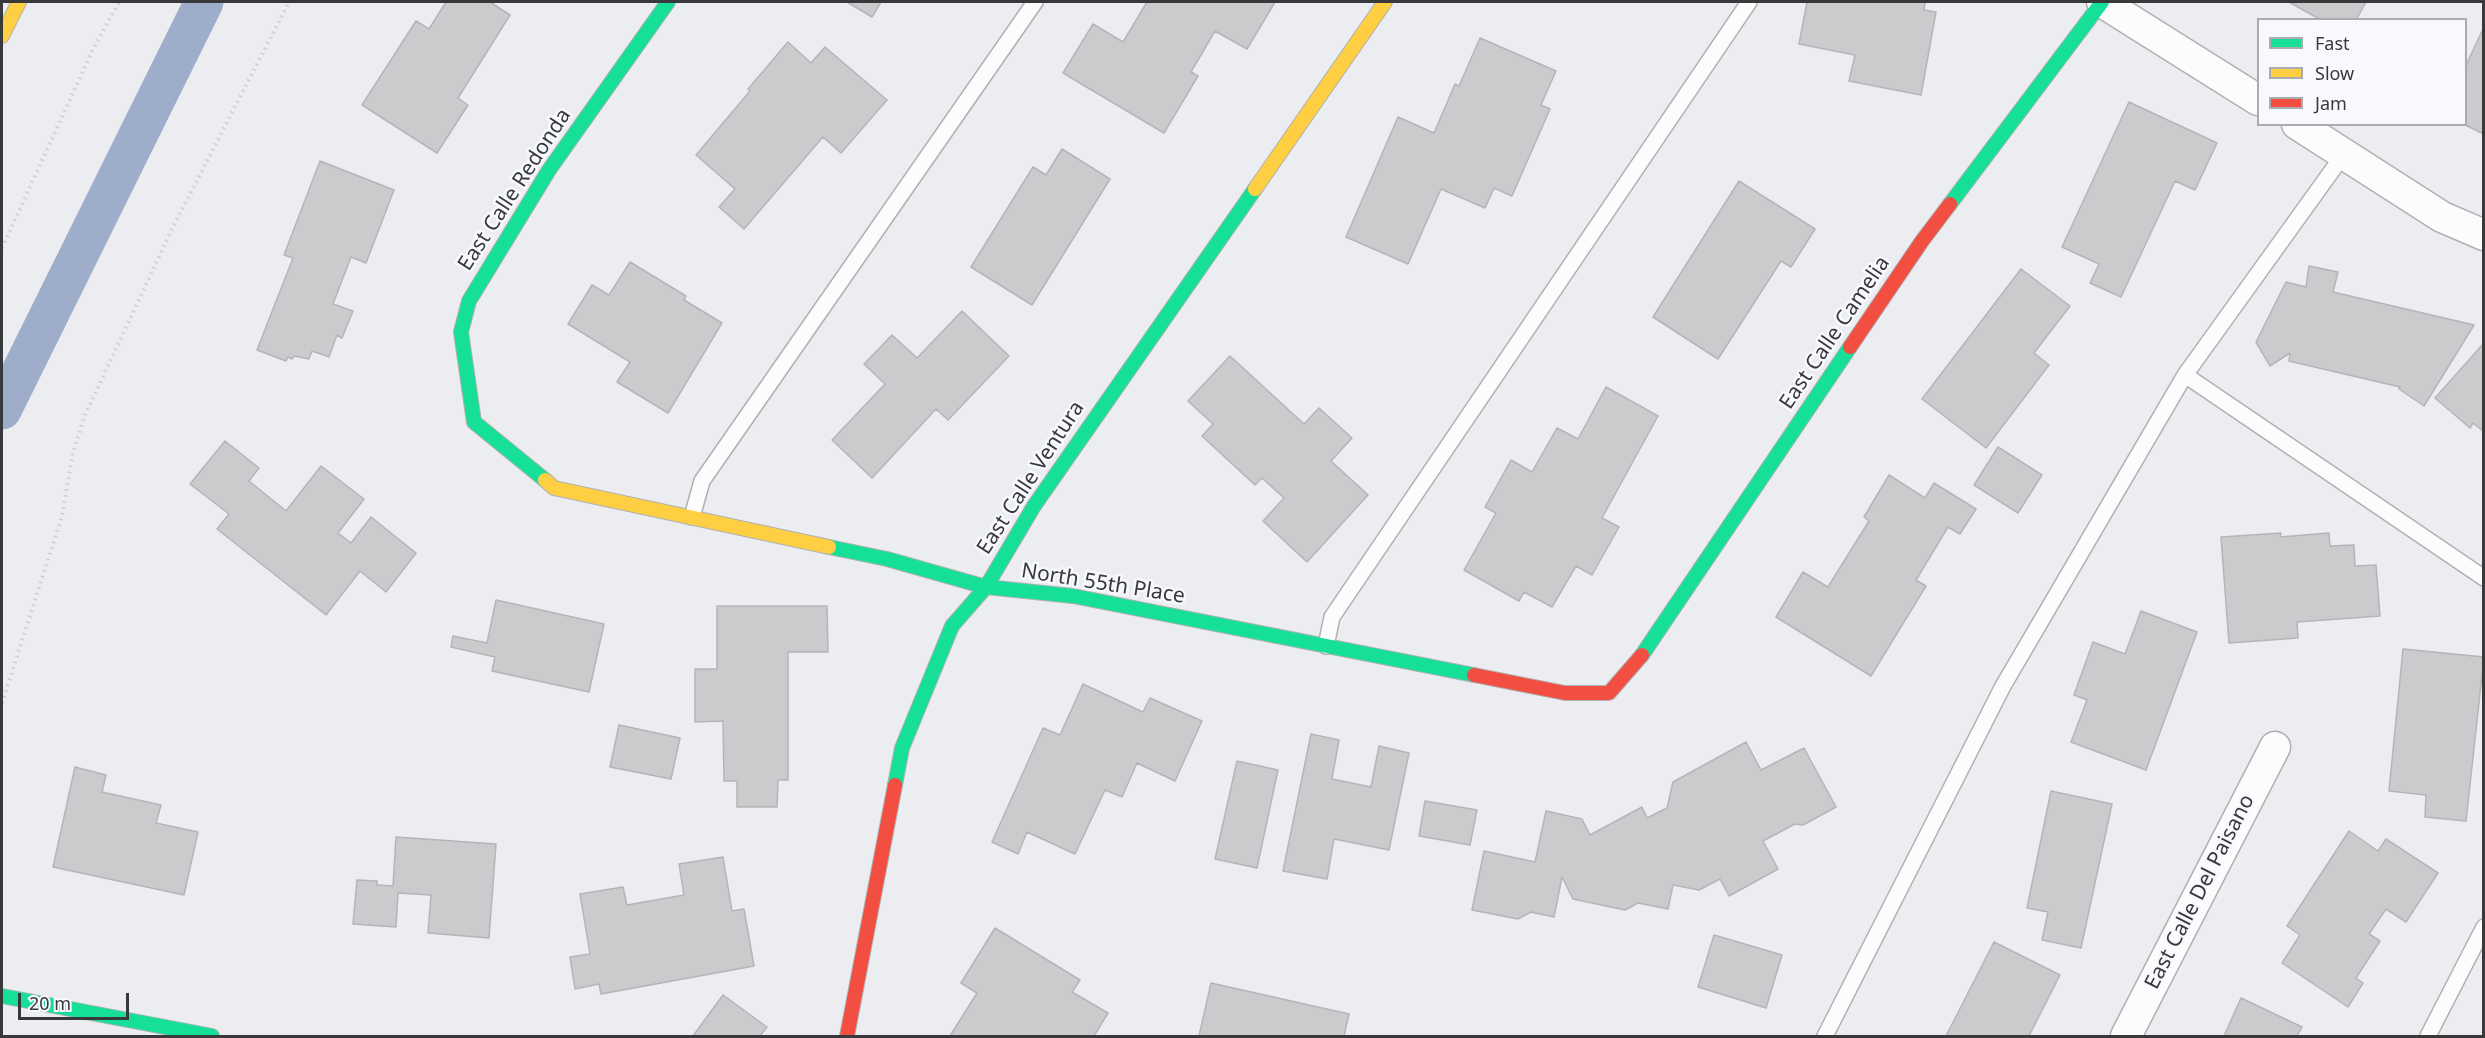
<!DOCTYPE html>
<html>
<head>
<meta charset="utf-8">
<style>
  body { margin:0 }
  #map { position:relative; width:2485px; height:1038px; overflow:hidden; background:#ebedf0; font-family:"Noto Sans",sans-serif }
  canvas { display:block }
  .frame { position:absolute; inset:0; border:3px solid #38393b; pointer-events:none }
  .legend { position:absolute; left:2257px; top:18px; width:210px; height:108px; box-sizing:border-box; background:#f7f9fe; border:2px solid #abacb0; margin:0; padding:8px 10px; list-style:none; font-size:18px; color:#38393b }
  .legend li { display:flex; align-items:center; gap:12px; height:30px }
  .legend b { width:30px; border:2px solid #abacb0 }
  .scale { position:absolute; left:18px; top:993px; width:111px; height:27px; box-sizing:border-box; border:3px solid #38393b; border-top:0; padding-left:8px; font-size:18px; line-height:21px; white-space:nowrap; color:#38393b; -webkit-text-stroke:4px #f7f9fe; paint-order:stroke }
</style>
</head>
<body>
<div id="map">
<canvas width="2485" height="1038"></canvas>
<div class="frame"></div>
<ul class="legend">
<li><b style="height:8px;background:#16e098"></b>Fast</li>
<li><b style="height:8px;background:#ffcf43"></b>Slow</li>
<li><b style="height:8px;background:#f24e42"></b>Jam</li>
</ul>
<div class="scale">20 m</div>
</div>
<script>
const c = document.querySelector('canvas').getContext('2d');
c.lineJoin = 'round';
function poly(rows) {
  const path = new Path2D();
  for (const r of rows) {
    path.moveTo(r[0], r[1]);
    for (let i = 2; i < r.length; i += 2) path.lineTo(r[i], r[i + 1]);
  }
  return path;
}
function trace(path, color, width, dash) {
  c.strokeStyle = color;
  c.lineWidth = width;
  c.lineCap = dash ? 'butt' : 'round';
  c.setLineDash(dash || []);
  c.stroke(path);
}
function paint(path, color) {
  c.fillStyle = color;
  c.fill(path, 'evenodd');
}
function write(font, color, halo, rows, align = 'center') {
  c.font = font + ' "Noto Sans",sans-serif';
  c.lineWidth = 5;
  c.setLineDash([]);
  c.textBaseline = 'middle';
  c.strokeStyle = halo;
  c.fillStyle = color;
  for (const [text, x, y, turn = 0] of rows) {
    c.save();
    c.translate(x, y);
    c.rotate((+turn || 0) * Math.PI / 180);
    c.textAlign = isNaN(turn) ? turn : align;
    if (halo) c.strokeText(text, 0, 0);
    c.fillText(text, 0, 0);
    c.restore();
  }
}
const canal = poly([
  [2,410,204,2]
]);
const building = poly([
  [446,2,490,2,510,15,458,98,468,105,437,153,362,105,416,21,429,29,446,2],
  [847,2,881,2,872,17,847,2],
  [1147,2,1275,2,1247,49,1215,31,1191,72,1198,76,1164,133,1063,73,1093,24,1123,42,1147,2],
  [1807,2,1925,2,1924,10,1936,12,1921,95,1849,81,1855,55,1799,44,1807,2],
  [2289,2,2366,2,2356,20,2321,20,2289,2],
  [2484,27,2484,134,2463,124,2466,124,2466,65,2484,27],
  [1480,38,1556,71,1541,105,1550,109,1512,196,1494,188,1485,208,1441,189,1408,264,1346,237,1398,117,1434,133,1455,84,1459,86,1480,38],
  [788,42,811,63,825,47,887,100,841,153,823,137,744,229,719,207,735,189,696,155,750,91,748,89,788,42],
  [2129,102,2217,143,2195,190,2175,181,2121,297,2090,283,2099,264,2062,247,2129,102],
  [1062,149,1110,179,1032,305,971,267,1033,167,1046,175,1062,149],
  [320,161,394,190,366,263,351,257,333,304,353,311,342,338,337,335,329,357,312,351,309,359,294,356,292,359,288,357,286,361,257,350,293,258,284,255,320,161],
  [1739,181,1815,229,1791,267,1781,261,1718,359,1653,317,1739,181],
  [630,262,686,296,684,300,722,323,668,413,617,382,630,362,568,324,592,285,609,295,630,262],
  [2309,266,2338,272,2333,292,2474,325,2424,406,2399,389,2400,387,2289,361,2290,353,2270,366,2256,342,2286,282,2306,287,2309,266],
  [2021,269,2070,306,2034,353,2049,365,1986,448,1922,399,2021,269],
  [962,311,1009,356,948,420,936,409,872,478,832,440,885,384,864,364,892,335,917,358,962,311],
  [2484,343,2484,432,2473,423,2470,428,2435,398,2484,343],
  [1230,356,1304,424,1319,408,1352,438,1331,461,1368,495,1307,562,1263,521,1284,498,1262,478,1255,485,1202,436,1213,424,1188,401,1230,356],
  [1606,387,1658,416,1602,518,1619,527,1592,575,1576,566,1552,607,1524,592,1519,601,1464,570,1496,513,1485,507,1511,460,1532,472,1557,428,1578,439,1606,387],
  [225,441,259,468,249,481,286,511,321,466,364,499,338,533,351,543,371,517,416,553,386,592,360,571,326,615,217,529,229,514,190,484,225,441],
  [1998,447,2042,475,2018,513,1974,485,1998,447],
  [1889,475,1925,498,1934,483,1976,509,1960,534,1948,527,1916,580,1926,586,1871,676,1776,617,1803,572,1828,587,1869,521,1864,517,1889,475],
  [2281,533,2280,537,2329,533,2330,546,2354,545,2355,566,2376,565,2380,616,2297,622,2298,638,2229,643,2221,537,2281,533],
  [496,600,604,624,589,692,492,671,495,657,451,647,453,636,487,643,496,600],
  [717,606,827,606,828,652,788,652,788,780,778,780,777,807,737,807,737,781,724,781,723,721,695,722,695,669,717,669,717,606],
  [2141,611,2197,632,2146,770,2071,742,2087,700,2074,695,2093,642,2125,654,2141,611],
  [2403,649,2484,657,2466,821,2425,817,2426,795,2389,791,2403,649],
  [1083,684,1143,712,1150,698,1202,721,1175,781,1137,763,1122,797,1105,790,1075,854,1027,832,1018,854,992,842,1043,728,1060,735,1083,684],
  [619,725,680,738,671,779,610,767,619,725],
  [1311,734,1339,740,1332,779,1371,787,1379,746,1409,753,1389,850,1334,839,1327,879,1283,871,1311,734],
  [1746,742,1761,770,1804,748,1836,807,1803,825,1795,824,1763,841,1778,869,1729,896,1720,879,1699,890,1673,885,1668,909,1638,903,1625,910,1573,899,1562,877,1554,917,1531,912,1518,919,1472,910,1484,851,1535,862,1546,811,1582,819,1590,835,1642,807,1647,818,1667,808,1673,782,1746,742],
  [1237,761,1278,770,1257,868,1215,859,1237,761],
  [75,767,106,775,102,792,161,805,156,823,198,832,184,895,53,867,75,767],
  [2051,791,2112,804,2081,948,2042,940,2048,912,2027,908,2051,791],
  [1425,801,1477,810,1470,845,1419,836,1425,801],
  [2349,831,2378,851,2386,839,2438,873,2406,922,2386,909,2369,934,2380,941,2356,978,2363,983,2348,1007,2282,963,2300,935,2287,926,2349,831],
  [396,837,496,844,489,938,428,933,431,895,398,893,396,927,353,924,357,880,377,881,377,885,393,886,396,837],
  [723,857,732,911,744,909,754,966,601,994,599,984,575,989,570,957,590,954,580,894,623,887,627,905,684,895,679,864,723,857],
  [995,928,1080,980,1072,992,1108,1013,1094,1036,950,1036,977,993,961,983,995,928],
  [1714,935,1782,955,1766,1008,1698,987,1714,935],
  [1994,942,2060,975,2029,1036,1946,1036,1994,942],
  [1211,983,1349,1014,1344,1036,1199,1036,1211,983],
  [723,995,767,1027,760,1036,693,1036,723,995],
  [2241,998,2302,1027,2297,1036,2224,1036,2241,998]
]);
const path = poly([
  [2,248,94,47,119,2],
  [2,703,62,516,73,452,85,415,172,229,289,2]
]);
const lane = poly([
  [2185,375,2484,578],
  [692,517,702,481,1035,2],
  [1326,646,1332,617,1749,2],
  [1825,1036,2003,686,2185,375,2344,154],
  [2428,1036,2484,927]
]);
const street = poly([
  [2102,2,2258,100],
  [2297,124,2442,217,2484,235],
  [2126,1036,2275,747]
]);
const fast = poly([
  [1950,204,2102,2],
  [545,480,474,422,461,332,469,301,549,170,668,2],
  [829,547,887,559,986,587,1073,596,1474,675],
  [1642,655,1850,347],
  [895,785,902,748,952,626,986,587,1034,506,1255,189],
  [2,996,212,1036]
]);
const slow = poly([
  [2,36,19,2],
  [1255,189,1385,2],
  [545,480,554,488,829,547]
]);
const jam = poly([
  [1850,347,1922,241,1950,204],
  [1474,675,1565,693,1609,693,1642,655],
  [847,1036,895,785]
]);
const streetNames = [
  ["East Calle Redonda",515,190,-57],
  ["East Calle Camelia",1835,333,-56],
  ["East Calle Ventura",1031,478,-57],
  ["North 55th Place",1103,584,9],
  ["East Calle Del Paisano",2200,892,-63]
];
trace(canal, '#9eadca', 39);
paint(building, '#cacbcd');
trace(building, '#b4b5b7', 1.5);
trace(lane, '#afb0b2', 18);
trace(street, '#afb0b2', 33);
trace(fast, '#afb0b2', 16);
trace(slow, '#afb0b2', 16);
trace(jam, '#afb0b2', 16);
trace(path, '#cdcece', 4, [1.5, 4.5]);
trace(lane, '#fcfcfd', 15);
trace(street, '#fcfcfd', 30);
trace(fast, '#16e098', 14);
trace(slow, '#ffcf43', 14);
trace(jam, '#f24e42', 14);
write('21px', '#38393b', '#f7f9fe', streetNames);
</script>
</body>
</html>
